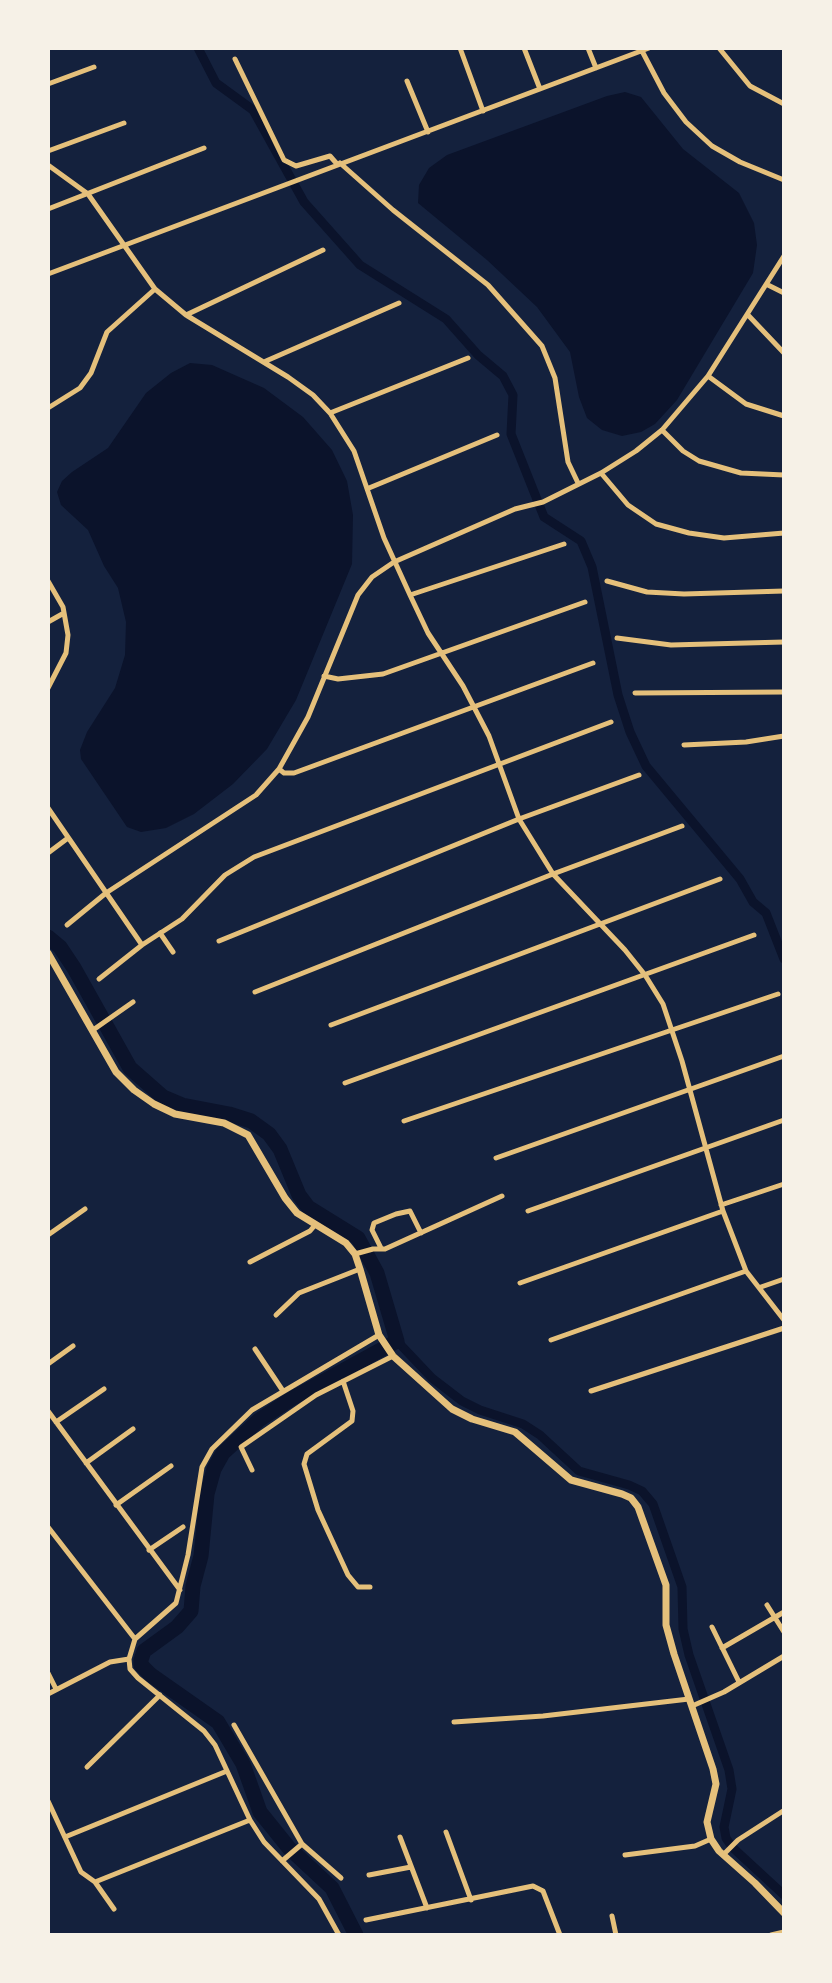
<!DOCTYPE html>
<html>
<head>
<meta charset="utf-8">
<style>
  body { margin:0 }
  #map { position:relative; width:832px; height:1983px; overflow:hidden; background:#14213d; font-family:"Alegreya Sans",sans-serif }
  canvas { display:block }
  .frame { position:absolute; inset:0; border:50px solid #f6f1e7; pointer-events:none }
</style>
</head>
<body>
<div id="map">
<canvas width="832" height="1983"></canvas>
<div class="frame"></div>
</div>
<script>
const c = document.querySelector('canvas').getContext('2d');
c.lineJoin = 'round';
function paint(path, color) {
  c.fillStyle = color;
  c.fill(path, 'evenodd');
}
function poly(rows) {
  const path = new Path2D();
  for (const r of rows) {
    path.moveTo(r[0], r[1]);
    for (let i = 2; i < r.length; i += 2) path.lineTo(r[i], r[i + 1]);
  }
  return path;
}
function trace(path, color, width, dash) {
  c.strokeStyle = color;
  c.lineWidth = width;
  c.lineCap = dash ? 'butt' : 'round';
  c.setLineDash(dash || []);
  c.stroke(path);
}
const water = poly([
  [625,92,641,97,683,149,739,193,754,223,757,245,753,273,677,400,655,424,641,432,622,436,602,430,587,418,579,397,570,352,537,307,487,260,418,203,419,185,429,168,447,155,607,96],
  [190,363,212,365,264,388,303,417,332,450,347,481,353,515,352,564,296,700,267,749,233,784,194,814,166,828,141,832,127,827,81,759,80,750,87,732,115,688,125,655,126,622,118,588,104,566,88,530,61,505,57,492,62,481,72,472,108,448,146,393,171,373]
]);
const canal = poly([
  [198,48,216,83,253,110,304,202,360,265,446,319,478,355,503,376,513,395,511,434,544,517,581,541,592,567,618,695,630,732,646,766,740,879,753,902,766,913,784,959],
  [397,1341,432,1378,462,1401,480,1410,523,1424,540,1435,579,1471,629,1485,642,1491,653,1504,682,1587,683,1629,689,1655,729,1770,732,1789,724,1827,726,1838,732,1847,784,1895]
]);
const river = poly([
  [48,937,60,947,74,968,130,1068,163,1097,182,1105,229,1114,251,1121,269,1134,280,1149,299,1195,308,1207,358,1238,377,1273,397,1341,291,1399,259,1420,223,1453,214,1469,207,1494,201,1556,193,1586,191,1611,177,1627,144,1651,141,1660,141,1665,151,1675,218,1722,243,1764,260,1812,289,1848,332,1888,356,1935]
]);
const minor = poly([
  [460,48,483,111],
  [524,48,540,89],
  [588,48,596,68],
  [719,48,750,86,784,104],
  [642,51,664,93,686,122,712,146,740,162,784,180],
  [235,59,284,160,296,166,330,156,337,164],
  [407,81,428,132],
  [48,84,94,67],
  [48,151,124,123],
  [340,163,393,210,488,285,542,346,555,378,568,462,578,483],
  [48,165,88,194,155,289,186,315,288,377,313,395,330,413,354,451,384,538,410,595,428,633,463,686,489,736,519,819,553,874,625,950,645,975,663,1004,682,1061,723,1211,746,1271,784,1320],
  [48,209,204,148],
  [48,274,649,48],
  [768,285,784,293],
  [186,315,323,250],
  [748,315,784,353],
  [266,361,399,303],
  [708,376,746,404,784,416],
  [48,408,80,388,91,373,107,332,155,289],
  [330,413,468,358],
  [662,430,683,451,699,461,741,473,784,475],
  [601,473,628,505,656,524,689,533,724,538,784,533],
  [369,488,497,435],
  [48,581,63,607,68,635,66,653,48,688],
  [607,581,647,592,684,594,784,591],
  [410,595,564,544],
  [48,622,64,613],
  [617,638,671,645,784,642],
  [324,676,338,679,383,674,585,602],
  [635,693,784,692],
  [684,745,746,742,784,736],
  [279,769,284,773,294,773,593,663],
  [48,808,142,945],
  [48,853,68,838],
  [67,925,106,893,256,795,279,769,308,717,358,595,372,577,394,562,515,509,543,502,601,473,636,451,662,430,708,376,784,256],
  [160,933,173,952],
  [219,941,519,819,639,775],
  [99,979,142,945,182,919,225,875,254,857,611,722],
  [255,992,553,874,682,826],
  [331,1025,720,879],
  [93,1030,133,1002],
  [345,1083,754,935],
  [404,1121,778,994],
  [496,1158,784,1056],
  [721,1205,784,1184],
  [528,1211,784,1120],
  [48,1235,85,1209],
  [381,1248,372,1230,374,1223,396,1214,410,1211,421,1233],
  [355,1254,373,1249,385,1249,502,1196],
  [250,1262,310,1231,315,1225],
  [520,1283,723,1211],
  [761,1287,784,1279],
  [276,1315,299,1293,360,1269],
  [551,1340,746,1271],
  [255,1349,283,1391],
  [48,1364,73,1346],
  [343,1381,353,1411,352,1421,307,1454,304,1464,318,1510,348,1575,358,1587,370,1587],
  [591,1391,784,1328],
  [48,1411,180,1590],
  [56,1422,104,1389],
  [86,1463,133,1429],
  [252,1470,241,1447,316,1395,393,1356],
  [116,1505,171,1466],
  [48,1527,135,1639],
  [149,1550,183,1527],
  [767,1605,784,1632],
  [712,1627,739,1682],
  [722,1648,784,1612],
  [48,1673,56,1689],
  [48,1694,110,1662,129,1659],
  [692,1706,724,1692,784,1656],
  [454,1722,543,1716,689,1699],
  [234,1725,302,1844,282,1861],
  [87,1767,160,1695],
  [48,1801,81,1872,95,1882,114,1909],
  [446,1832,471,1900],
  [65,1837,227,1771],
  [400,1837,427,1908],
  [302,1844,341,1878],
  [625,1855,695,1846,711,1839],
  [723,1855,738,1840,783,1811],
  [369,1875,411,1867],
  [95,1882,250,1820],
  [612,1916,616,1935],
  [366,1920,533,1886,543,1891,560,1935],
  [339,1935,319,1899,264,1842,250,1820,215,1745,204,1731,138,1678,130,1669,129,1659,135,1639,176,1603,188,1555,202,1467,212,1449,252,1410,379,1335],
  [771,1935,784,1932]
]);
const tertiary = poly([
  [48,953,116,1072,134,1090,154,1104,175,1114,224,1123,248,1135,285,1198,297,1213,346,1243,355,1254,360,1269,379,1335,393,1356,452,1409,472,1419,515,1432,571,1480,622,1494,631,1498,638,1507,666,1585,666,1625,674,1654,713,1769,716,1784,707,1822,711,1839,719,1851,755,1883,784,1913]
]);
paint(water, '#0b132b');
trace(canal, '#0b132b', 9);
trace(river, '#0b132b', 15);
trace(minor, '#e5c07b', 5);
trace(tertiary, '#e5c07b', 7);
</script>
</body>
</html>
